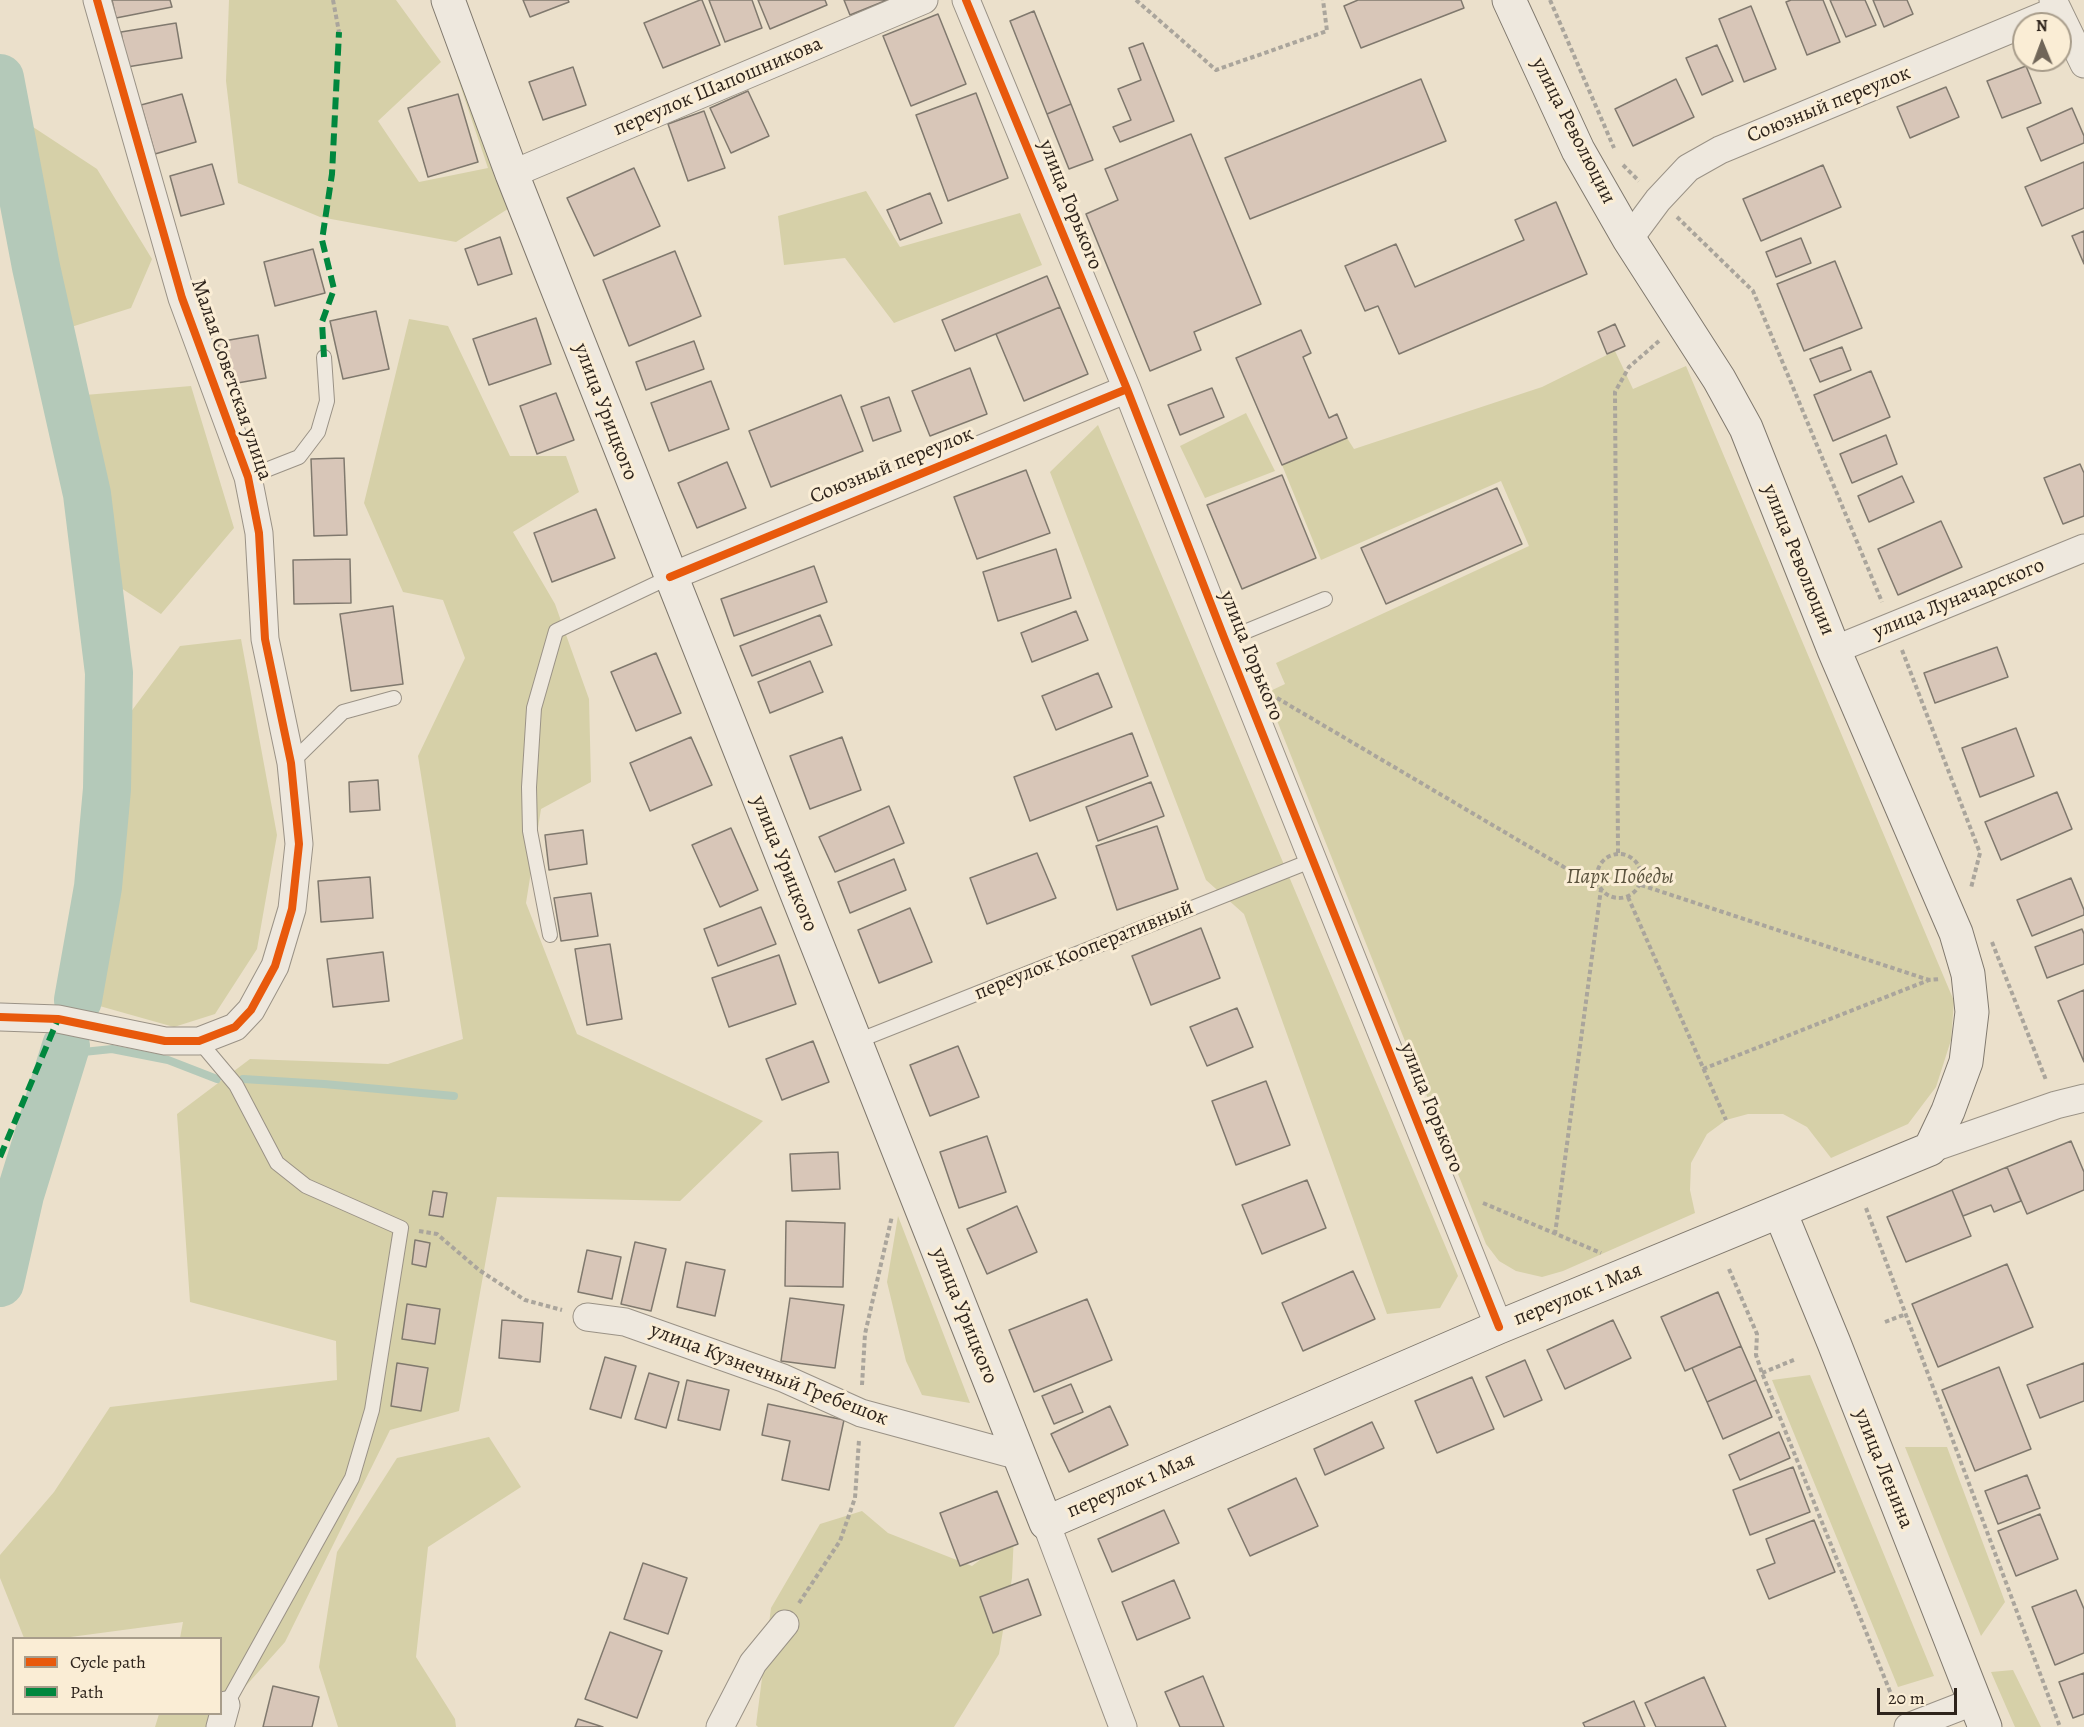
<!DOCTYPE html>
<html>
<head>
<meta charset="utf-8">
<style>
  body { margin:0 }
  #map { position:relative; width:2084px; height:1727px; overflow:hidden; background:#ebe0cb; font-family:Alegreya,serif }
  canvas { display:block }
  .legend { position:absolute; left:12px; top:1637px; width:210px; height:78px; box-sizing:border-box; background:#faedd5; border:2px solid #a89d8b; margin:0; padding:8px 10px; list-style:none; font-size:18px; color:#2e241c }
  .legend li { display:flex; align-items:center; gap:12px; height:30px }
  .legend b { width:30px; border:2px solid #a89d8b }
  .north { position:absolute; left:2012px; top:12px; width:60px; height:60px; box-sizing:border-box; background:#faedd5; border:2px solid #a89d8b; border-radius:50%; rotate:359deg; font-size:16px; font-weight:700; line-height:24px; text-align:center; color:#2e241c }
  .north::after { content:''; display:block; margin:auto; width:21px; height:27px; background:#706659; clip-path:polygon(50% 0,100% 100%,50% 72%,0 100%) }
  .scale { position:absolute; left:1877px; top:1688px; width:80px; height:27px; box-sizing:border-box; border:3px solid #2e241c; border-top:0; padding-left:8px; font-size:18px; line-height:21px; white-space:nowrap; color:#2e241c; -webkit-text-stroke:4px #faedd5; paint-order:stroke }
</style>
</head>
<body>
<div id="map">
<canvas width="2084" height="1727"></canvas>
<ul class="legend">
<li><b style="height:8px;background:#e8590c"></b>Cycle path</li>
<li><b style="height:8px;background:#00873e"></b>Path</li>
</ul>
<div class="north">N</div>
<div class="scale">20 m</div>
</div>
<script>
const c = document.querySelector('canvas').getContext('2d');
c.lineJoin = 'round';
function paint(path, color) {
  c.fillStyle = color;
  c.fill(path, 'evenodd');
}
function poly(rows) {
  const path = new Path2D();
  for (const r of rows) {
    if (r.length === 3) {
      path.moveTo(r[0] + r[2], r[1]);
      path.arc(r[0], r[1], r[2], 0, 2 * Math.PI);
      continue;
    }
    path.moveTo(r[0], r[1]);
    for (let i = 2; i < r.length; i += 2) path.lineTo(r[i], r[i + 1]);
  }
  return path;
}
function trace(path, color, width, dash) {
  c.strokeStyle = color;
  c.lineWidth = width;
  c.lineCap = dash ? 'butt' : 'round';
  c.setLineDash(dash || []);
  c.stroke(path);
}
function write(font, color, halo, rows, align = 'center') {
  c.font = font + ' Alegreya,serif';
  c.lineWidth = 6;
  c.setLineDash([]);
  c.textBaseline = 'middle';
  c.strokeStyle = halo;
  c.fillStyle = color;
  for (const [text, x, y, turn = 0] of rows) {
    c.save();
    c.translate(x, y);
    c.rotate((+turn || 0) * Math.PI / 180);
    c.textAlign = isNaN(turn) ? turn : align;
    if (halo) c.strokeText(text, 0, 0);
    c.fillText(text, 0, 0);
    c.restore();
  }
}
const green = poly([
  [229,0,396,0,441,62,378,121,419,182,488,168,457,76,477,31,536,191,456,242,320,217,238,183,226,81],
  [30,125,97,169,152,259,131,308,68,328],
  [866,191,900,247,1020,213,1042,265,894,323,845,258,784,265,778,216],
  [409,319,448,326,510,456,566,456,579,492,513,532,555,604,589,699,591,782,541,809,526,903,577,1034,763,1121,680,1201,497,1197,459,1411,390,1430,285,1642,209,1727,155,1727,159,1714,220,1714,220,1638,180,1638,183,1622,63,1638,24,1638,0,1578,0,1555,54,1492,110,1407,337,1380,336,1341,190,1302,177,1114,250,1059,388,1064,463,1039,418,756,465,658,443,600,403,592,364,503],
  [1615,351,1633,389,1686,366,1954,1001,1951,1040,1936,1087,1908,1124,1831,1158,1807,1127,1783,1114,1748,1114,1726,1120,1707,1134,1691,1163,1690,1190,1695,1213,1563,1271,1542,1277,1516,1271,1499,1261,1486,1244,1266,693,1285,684,1276,663,1529,546,1501,481,1321,560,1282,465,1347,438,1354,449,1542,387],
  [191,386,234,528,161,614,121,588,85,395],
  [1246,413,1275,471,1205,498,1180,446],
  [1098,425,1458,1276,1440,1308,1387,1314,1244,914,1206,880,1050,472],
  [241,639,277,835,257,949,215,1014,174,1027,96,1005,122,839,130,713,180,646],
  [898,1216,970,1403,922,1395,906,1361,887,1282],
  [1810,1375,1934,1676,1898,1687,1772,1380],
  [489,1437,521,1487,428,1547,416,1657,455,1719,456,1727,338,1727,319,1667,337,1552,397,1458],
  [1905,1447,1947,1447,2005,1602,1981,1636],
  [862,1511,888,1533,972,1566,1014,1534,1012,1578,999,1654,954,1727,758,1727,756,1725,771,1608,820,1524],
  [2013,1670,2041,1727,2015,1727,1991,1672]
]);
const stream = poly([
  [64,1054,112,1049,168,1060,217,1079],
  [243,1079,324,1084,454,1096]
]);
const river = poly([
  [0,78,36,267,87,494,109,673,107,789,98,887,78,1000],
  [0,1283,20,1195,66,1046]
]);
const building = poly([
  [112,0,170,0,172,7,116,18,112,0],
  [523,0,568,0,569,2,530,17,523,0],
  [700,0,702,0,720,45,663,68,644,23,700,0],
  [709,0,752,0,762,28,725,42,709,0],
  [758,0,825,0,827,5,770,29,758,0],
  [844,0,887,0,850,15,844,0],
  [1358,0,1461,0,1464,8,1361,48,1344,6,1358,0],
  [1791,0,1823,0,1840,42,1807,55,1786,2,1791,0],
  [1830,0,1865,0,1876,25,1846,37,1830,0],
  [1873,0,1907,0,1913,14,1884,27,1873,0],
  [1751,6,1776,69,1744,82,1719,19,1751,6],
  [1034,11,1071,104,1047,114,1010,21,1034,11],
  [938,14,966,84,911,106,883,36,938,14],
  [176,23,182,58,127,67,121,32,176,23],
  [1143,43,1174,121,1120,142,1113,127,1131,120,1118,89,1141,80,1129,48,1143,43],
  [1717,45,1733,81,1702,95,1686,58,1717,45],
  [2026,66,2041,103,2002,118,1987,81,2026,66],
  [573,67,586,105,543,120,529,82,573,67],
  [1421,79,1446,141,1250,219,1225,158,1421,79],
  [1676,79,1694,117,1633,146,1615,109,1676,79],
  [1946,87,1959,117,1910,138,1897,107,1946,87],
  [748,91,769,136,731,153,710,108,748,91],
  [976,93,1008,178,948,201,916,115,976,93],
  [182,94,196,142,155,154,141,105,182,94],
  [458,94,478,162,428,177,408,108,458,94],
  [1071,104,1093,160,1069,169,1047,114,1071,104],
  [2072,108,2084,136,2084,143,2041,161,2027,128,2072,108],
  [704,111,725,168,688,181,668,124,704,111],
  [1191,134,1261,304,1194,332,1201,350,1150,371,1086,214,1118,200,1105,169,1191,134],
  [2084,162,2084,208,2042,226,2025,187,2084,162],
  [212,164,224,204,181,216,170,176,212,164],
  [1823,165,1841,207,1761,241,1743,199,1823,165],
  [634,168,660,226,594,256,567,198,634,168],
  [930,193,942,223,900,240,887,210,930,193],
  [1556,202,1587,274,1399,354,1378,306,1365,311,1345,266,1396,244,1415,287,1524,240,1515,220,1556,202],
  [2084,231,2084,264,2072,236,2084,231],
  [500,237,512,274,478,285,465,249,500,237],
  [1801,238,1811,263,1776,277,1766,252,1801,238],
  [313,249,325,293,275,306,264,262,313,249],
  [675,251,701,316,629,346,603,280,675,251],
  [1835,261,1862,328,1804,351,1777,284,1835,261],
  [1047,276,1060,307,955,351,942,320,1047,276],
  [1060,307,1088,374,1024,401,996,334,1060,307],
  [376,311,389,369,343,379,330,321,376,311],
  [536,318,551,364,489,385,473,339,536,318],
  [1615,324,1625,346,1607,354,1598,332,1615,324],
  [1301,330,1311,353,1303,357,1329,418,1337,414,1347,438,1282,465,1236,358,1301,330],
  [258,335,266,378,226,385,218,342,258,335],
  [694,341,704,369,646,390,636,362,694,341],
  [1842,347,1851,370,1820,382,1810,359,1842,347],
  [970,368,987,414,930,436,912,391,970,368],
  [1871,371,1890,417,1833,441,1814,395,1871,371],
  [711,381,729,429,669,451,651,403,711,381],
  [1212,388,1224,417,1180,435,1168,405,1212,388],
  [556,393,574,440,537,454,520,406,556,393],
  [841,395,863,451,771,487,749,431,841,395],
  [889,397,901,431,873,441,861,407,889,397],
  [1886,435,1897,464,1852,483,1840,454,1886,435],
  [344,458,347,535,314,536,311,459,344,458],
  [727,462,746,508,697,528,678,483,727,462],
  [2080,464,2084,473,2084,516,2063,524,2044,478,2080,464],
  [1026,470,1050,533,977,559,954,497,1026,470],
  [1282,475,1316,558,1242,589,1207,505,1282,475],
  [1902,476,1914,502,1869,522,1858,496,1902,476],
  [1497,488,1522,544,1386,604,1361,548,1497,488],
  [596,509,615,558,552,582,534,533,596,509],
  [1941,521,1962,567,1898,595,1878,549,1941,521],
  [1056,549,1071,598,998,621,983,572,1056,549],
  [350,559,351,603,294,604,293,560,350,559],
  [814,566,827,602,734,636,721,599,814,566],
  [393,606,403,684,351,691,340,614,393,606],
  [1076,611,1088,640,1032,662,1021,633,1076,611],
  [820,615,832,645,752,676,740,646,820,615],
  [1997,647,2008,677,1935,703,1924,673,1997,647],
  [656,653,681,713,636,731,611,672,656,653],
  [810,661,823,692,770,713,758,682,810,661],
  [1098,673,1112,707,1056,730,1042,696,1098,673],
  [2016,728,2034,776,1980,797,1962,748,2016,728],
  [1132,733,1148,776,1030,821,1014,777,1132,733],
  [691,737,712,785,650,811,630,763,691,737],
  [842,737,861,790,810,809,790,756,842,737],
  [378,780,380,810,350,812,349,782,378,780],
  [1151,782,1164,816,1098,841,1086,807,1151,782],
  [2057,792,2072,829,2001,860,1985,822,2057,792],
  [889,806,904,843,835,872,819,837,889,806],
  [1157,826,1178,889,1117,910,1096,846,1157,826],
  [731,828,758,890,720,907,692,845,731,828],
  [583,830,587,864,549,870,545,835,583,830],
  [1037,853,1056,898,987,924,970,878,1037,853],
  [894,859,906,890,850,913,838,882,894,859],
  [370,877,373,918,321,922,318,881,370,877],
  [2071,878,2084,910,2084,915,2032,936,2017,900,2071,878],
  [591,893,598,936,561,941,554,898,591,893],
  [761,907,776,944,718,966,704,929,761,907],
  [910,908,932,962,879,983,858,930,910,908],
  [1201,928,1220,978,1151,1005,1132,956,1201,928],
  [2082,929,2084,934,2084,964,2047,978,2035,947,2082,929],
  [610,944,622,1019,587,1025,575,949,610,944],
  [383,952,389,1001,333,1007,327,959,383,952],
  [779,955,796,1004,729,1027,712,978,779,955],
  [2084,990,2084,1062,2058,1001,2084,990],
  [1237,1008,1253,1047,1207,1066,1190,1027,1237,1008],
  [813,1041,829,1082,782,1100,766,1059,813,1041],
  [958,1046,979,1097,930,1116,910,1065,958,1046],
  [1266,1081,1290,1145,1236,1165,1212,1101,1266,1081],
  [987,1136,1006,1192,959,1208,940,1152,987,1136],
  [2071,1141,2084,1172,2084,1190,2027,1214,2007,1167,2071,1141],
  [838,1152,840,1189,792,1191,790,1154,838,1152],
  [2007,1167,2021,1201,1994,1212,1991,1205,1963,1216,1952,1190,2007,1167],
  [1307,1180,1326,1228,1262,1254,1242,1205,1307,1180],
  [1952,1190,1971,1236,1906,1262,1887,1217,1952,1190],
  [433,1191,447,1193,443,1217,429,1215,433,1191],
  [1017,1206,1037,1252,987,1274,967,1229,1017,1206],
  [786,1221,845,1223,843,1287,785,1286,786,1221],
  [415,1240,430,1243,426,1267,412,1264,415,1240],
  [635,1242,666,1249,651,1311,621,1304,635,1242],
  [587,1250,621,1257,612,1299,578,1292,587,1250],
  [686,1262,725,1270,715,1316,677,1307,686,1262],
  [2007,1264,2033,1327,1938,1367,1912,1304,2007,1264],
  [1353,1271,1375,1319,1303,1351,1282,1303,1353,1271],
  [1718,1292,1741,1346,1685,1371,1661,1317,1718,1292],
  [790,1298,844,1305,835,1368,781,1361,790,1298],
  [1087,1299,1112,1360,1034,1392,1009,1330,1087,1299],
  [407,1304,440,1309,435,1344,402,1339,407,1304],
  [502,1320,543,1323,540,1362,499,1358,502,1320],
  [1613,1320,1631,1358,1565,1389,1547,1350,1613,1320],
  [1741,1346,1756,1380,1707,1402,1692,1368,1741,1346],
  [605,1357,636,1366,621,1418,590,1409,605,1357],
  [1525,1360,1542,1400,1504,1417,1486,1377,1525,1360],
  [397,1363,428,1368,421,1411,391,1406,397,1363],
  [2084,1363,2084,1401,2040,1418,2027,1385,2084,1363],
  [1999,1367,2031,1449,1975,1471,1942,1390,1999,1367],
  [649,1373,679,1382,666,1428,635,1419,649,1373],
  [1472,1377,1494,1429,1437,1453,1415,1401,1472,1377],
  [687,1380,729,1390,720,1430,678,1420,687,1380],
  [1756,1380,1772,1417,1723,1439,1707,1402,1756,1380],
  [1071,1384,1083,1412,1054,1424,1042,1396,1071,1384],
  [768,1404,844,1420,829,1490,782,1480,790,1441,762,1435,768,1404],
  [1110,1406,1128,1445,1069,1472,1051,1434,1110,1406],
  [1372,1422,1384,1448,1325,1475,1314,1449,1372,1422],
  [1779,1432,1790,1458,1740,1480,1729,1455,1779,1432],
  [1793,1467,1810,1512,1750,1535,1733,1490,1793,1467],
  [2027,1475,2040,1508,1998,1524,1985,1491,2027,1475],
  [1296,1478,1318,1526,1250,1556,1228,1509,1296,1478],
  [997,1491,1018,1544,960,1566,940,1513,997,1491],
  [1164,1510,1179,1543,1112,1572,1098,1539,1164,1510],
  [2040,1514,2058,1559,2016,1576,1998,1531,2040,1514],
  [1814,1520,1835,1572,1769,1599,1757,1570,1775,1563,1766,1539,1814,1520],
  [643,1563,687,1578,668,1634,624,1619,643,1563],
  [1028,1579,1041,1615,993,1633,980,1597,1028,1579],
  [1174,1580,1190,1618,1137,1640,1122,1602,1174,1580],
  [2076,1590,2084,1609,2084,1653,2055,1665,2032,1607,2076,1590],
  [610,1632,662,1651,637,1718,585,1699,610,1632],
  [2084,1673,2084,1714,2073,1718,2059,1682,2084,1673],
  [1203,1676,1224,1727,1180,1727,1165,1692,1203,1676],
  [1704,1677,1726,1727,1656,1727,1645,1703,1704,1677],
  [273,1686,319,1697,312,1727,263,1727,273,1686],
  [1634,1701,1645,1727,1585,1727,1583,1723,1634,1701],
  [578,1719,603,1727,575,1727,578,1719]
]);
const path = poly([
  [333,0,339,32],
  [1136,0,1216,70,1327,31,1323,0],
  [1550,0,1614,148],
  [1623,165,1639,181],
  [1677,217,1753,291,1882,602],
  [1902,650,1980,853,1971,888],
  [1277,698,1601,889,1555,1234],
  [1618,853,1615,392,1629,367,1659,341],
  [1619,876,22],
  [1641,885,1929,980],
  [1628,897,1726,1120],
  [1992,942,2046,1080],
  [1703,1069,1929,980,1940,979],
  [1483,1203,1601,1253],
  [1866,1208,2060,1727],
  [419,1231,437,1234,479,1270,525,1300,562,1310],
  [1729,1269,1757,1334,1756,1355,1762,1373,1895,1704],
  [1885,1322,1906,1314],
  [1762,1373,1796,1359],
  [862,1385,865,1334,892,1216],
  [799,1603,840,1541,855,1498,859,1440]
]);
const lane = poly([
  [248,477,299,457,318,432,327,401,324,357],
  [1225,640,1325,599],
  [291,763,343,712,394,698],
  [550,935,530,831,529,787,534,708,556,631,670,577],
  [199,1041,236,1085,277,1163,306,1186,401,1228,372,1410,352,1478,226,1705],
  [855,1042,1313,860]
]);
const street = poly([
  [966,0,1127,389,1225,640,1499,1327],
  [2053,0,2084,64],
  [512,174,924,0],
  [1629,239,1658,200,1688,168,1720,150,2057,10],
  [670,577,1127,389],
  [1834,650,2084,548],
  [0,1017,58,1019,165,1041,199,1041,235,1027,251,1010,275,966,292,909,299,844,291,763,265,639,259,533,248,477,182,298,97,0],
  [1930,1149,2056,1105,2084,1098],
  [587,1317,625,1322,783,1378,861,1413,1019,1456],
  [1046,1523,1123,1727],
  [220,1727,226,1705],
  [720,1727,753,1663,785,1624],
  [1908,1727,1975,1701]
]);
const secondary = poly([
  [448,0,512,174,1046,1523,1499,1327,1930,1149,1948,1111,1966,1062,1972,1012,1968,974,1956,933,1834,650,1746,428,1719,379,1629,239,1578,150,1509,0],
  [1780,1212,1834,1343,1985,1727]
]);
const quiet = poly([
  [324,357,322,322,334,289,322,240,332,174,339,32],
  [0,1157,58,1019]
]);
const cycleway = poly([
  [966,0,1127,389,1225,640,1499,1327],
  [670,577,1127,389],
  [0,1017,58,1019,165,1041,199,1041,235,1027,251,1010,275,966,292,909,299,844,291,763,265,639,259,533,248,477,182,298,97,0]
]);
const streetNames = [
  ["переулок Шапошникова",718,87,-23],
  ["Союзный переулок",1829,105,-22],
  ["улица Революции",1573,131,63],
  ["улица Горького",1070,205,68],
  ["Малая Советская улица",231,380,71],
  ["улица Урицкого",605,412,69],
  ["Союзный переулок",892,466,-22],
  ["улица Революции",1798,560,68],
  ["улица Луначарского",1959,599,-22],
  ["улица Горького",1251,656,68],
  ["улица Урицкого",784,864,68],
  ["переулок Кооперативный",1084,951,-22],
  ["улица Горького",1431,1108,68],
  ["переулок 1 Мая",1578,1295,-22],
  ["улица Урицкого",964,1316,68],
  ["улица Кузнечный Гребешок",769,1375,21],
  ["улица Ленина",1883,1469,68],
  ["переулок 1 Мая",1131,1486,-23]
];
const parkNames = [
  ["Парк Победы",1620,878]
];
paint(green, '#d6d0a8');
trace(stream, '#b4c9b9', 8);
trace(river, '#b4c9b9', 48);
paint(building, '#d8c6b8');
trace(building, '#80796e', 1.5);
trace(lane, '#9a9286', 16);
trace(street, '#9a9286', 29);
trace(secondary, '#80796e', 35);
trace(path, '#aaa59c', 4, [4.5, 3]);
trace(lane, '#eee8de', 14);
trace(street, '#eee8de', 27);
trace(secondary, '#eee8de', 33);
trace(quiet, '#00873e', 6, [12, 6]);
trace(cycleway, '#e8590c', 8);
write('21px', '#2e241c', '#faedd5', streetNames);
write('italic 21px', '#5b533e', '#faedd5', parkNames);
</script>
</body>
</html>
